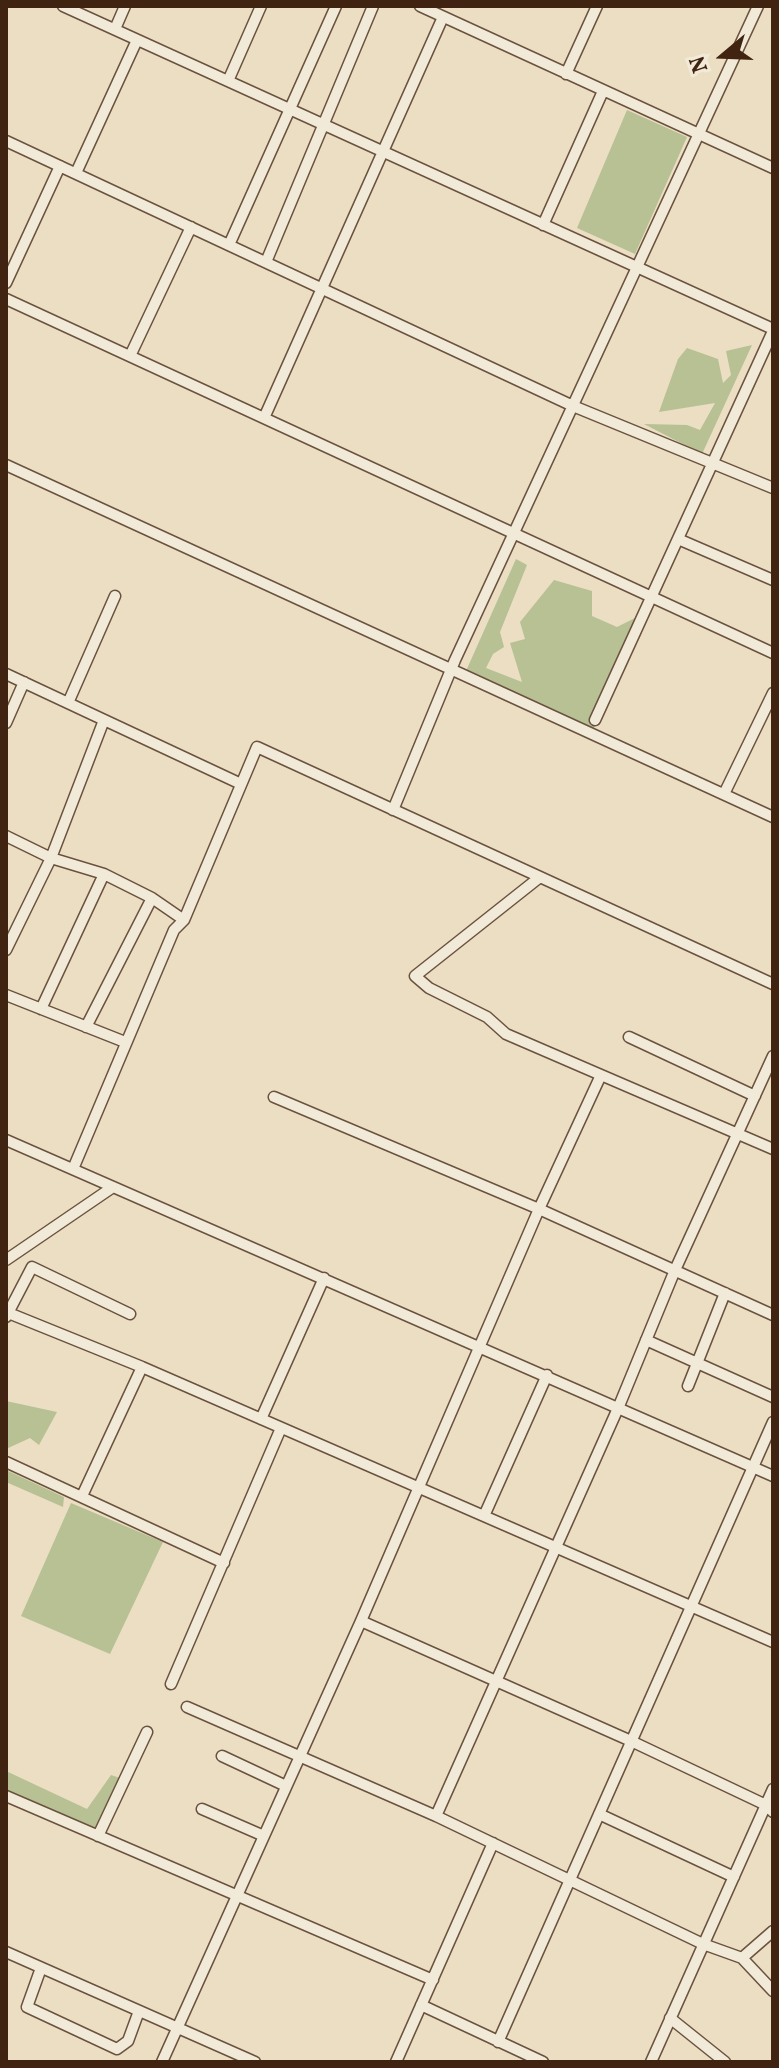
<!DOCTYPE html>
<html>
<head>
<meta charset="utf-8">
<style>
  body { margin:0 }
  #map { position:relative; width:779px; height:2068px; overflow:hidden; background:#ebdec3; font-family:Vollkorn,serif }
  canvas { display:block }
  .frame { position:absolute; inset:0; border:8px solid #402411; pointer-events:none }
  .north { position:absolute; left:683px; top:16px; width:80px; height:80px; -webkit-text-stroke:6px #f2ead8; paint-order:stroke; rotate:251deg; font-size:22px; font-weight:700; line-height:32px; text-align:center; color:#402411 }
  .north::after { content:''; display:block; margin:auto; width:28px; height:36px; background:#402411; clip-path:polygon(50% 0,100% 100%,50% 72%,0 100%) }
</style>
</head>
<body>
<div id="map">
<canvas width="779" height="2068"></canvas>
<div class="frame"></div>
<div class="north">N</div>
</div>
<script>
const c = document.querySelector('canvas').getContext('2d');
c.lineJoin = 'round';
function paint(path, color) {
  c.fillStyle = color;
  c.fill(path, 'evenodd');
}
function poly(rows) {
  const path = new Path2D();
  for (const r of rows) {
    path.moveTo(r[0], r[1]);
    for (let i = 2; i < r.length; i += 2) path.lineTo(r[i], r[i + 1]);
  }
  return path;
}
function trace(path, color, width, dash) {
  c.strokeStyle = color;
  c.lineWidth = width;
  c.lineCap = dash ? 'butt' : 'round';
  c.setLineDash(dash || []);
  c.stroke(path);
}
const green = poly([
  [627,110,687,137,635,254,577,228],
  [752,345,702,454,644,424,687,425,700,430,715,403,659,412,678,359,687,348,718,359,723,383,731,375,726,351],
  [516,559,527,565,500,632,504,647,493,654,486,668,522,682,510,643,525,639,520,622,554,580,592,591,592,616,617,627,643,614,593,730,466,671],
  [6,1401,57,1412,39,1445,30,1438,6,1449],
  [6,1470,64,1497,63,1507,6,1482],
  [71,1503,163,1542,110,1654,21,1616],
  [6,1771,87,1809,111,1775,123,1779,95,1828,6,1790]
]);
const minor = poly([
  [63,6,773,329],
  [420,6,773,168],
  [115,29,125,6],
  [566,74,597,6],
  [228,81,261,6],
  [6,141,573,406,773,488],
  [76,173,137,40],
  [543,225,603,91],
  [229,245,336,6],
  [266,262,373,6],
  [6,283,60,166],
  [6,299,773,653],
  [130,356,191,227],
  [264,418,443,17],
  [6,465,773,817],
  [678,539,773,580],
  [6,674,241,784],
  [68,703,115,596],
  [595,720,773,331],
  [6,723,24,682],
  [724,794,773,693],
  [393,810,455,660,758,6],
  [6,836,51,858,104,874,152,898,184,920],
  [540,877,415,976,429,988,487,1017,506,1034,601,1075],
  [6,950,51,858,104,720],
  [6,995,125,1042],
  [41,1009,104,874],
  [86,1027,152,898],
  [629,1037,755,1096],
  [274,1097,539,1209,601,1075,773,1149],
  [6,1140,773,1476],
  [73,1169,174,930,184,920,257,747,773,984],
  [6,1260,113,1187],
  [6,1312,142,1367,773,1642],
  [6,1317,32,1267,130,1314],
  [646,1340,773,1397],
  [688,1386,725,1293],
  [261,1419,324,1278],
  [6,1462,224,1563],
  [82,1496,142,1367],
  [484,1516,547,1375],
  [361,1621,631,1741,766,1805,773,1812],
  [171,1684,281,1428],
  [187,1707,436,1816,703,1944,742,1958,773,1991],
  [222,1756,286,1786],
  [6,1796,433,1980],
  [202,1809,264,1836],
  [599,1814,734,1877],
  [436,1816,619,1406,675,1270,773,1056],
  [98,1836,147,1732],
  [6,1952,255,2062],
  [742,1958,773,1931],
  [41,1968,27,2007,117,2049,128,2041,139,2011],
  [421,2005,543,2062],
  [670,2018,725,2062],
  [498,2042,773,1422],
  [162,2062,361,1621,539,1209,773,1315],
  [396,2062,493,1843],
  [651,2062,773,1789]
]);
paint(green, '#b7c194');
trace(minor, '#6b523e', 13);
trace(minor, '#f2ead8', 10);
</script>
</body>
</html>
